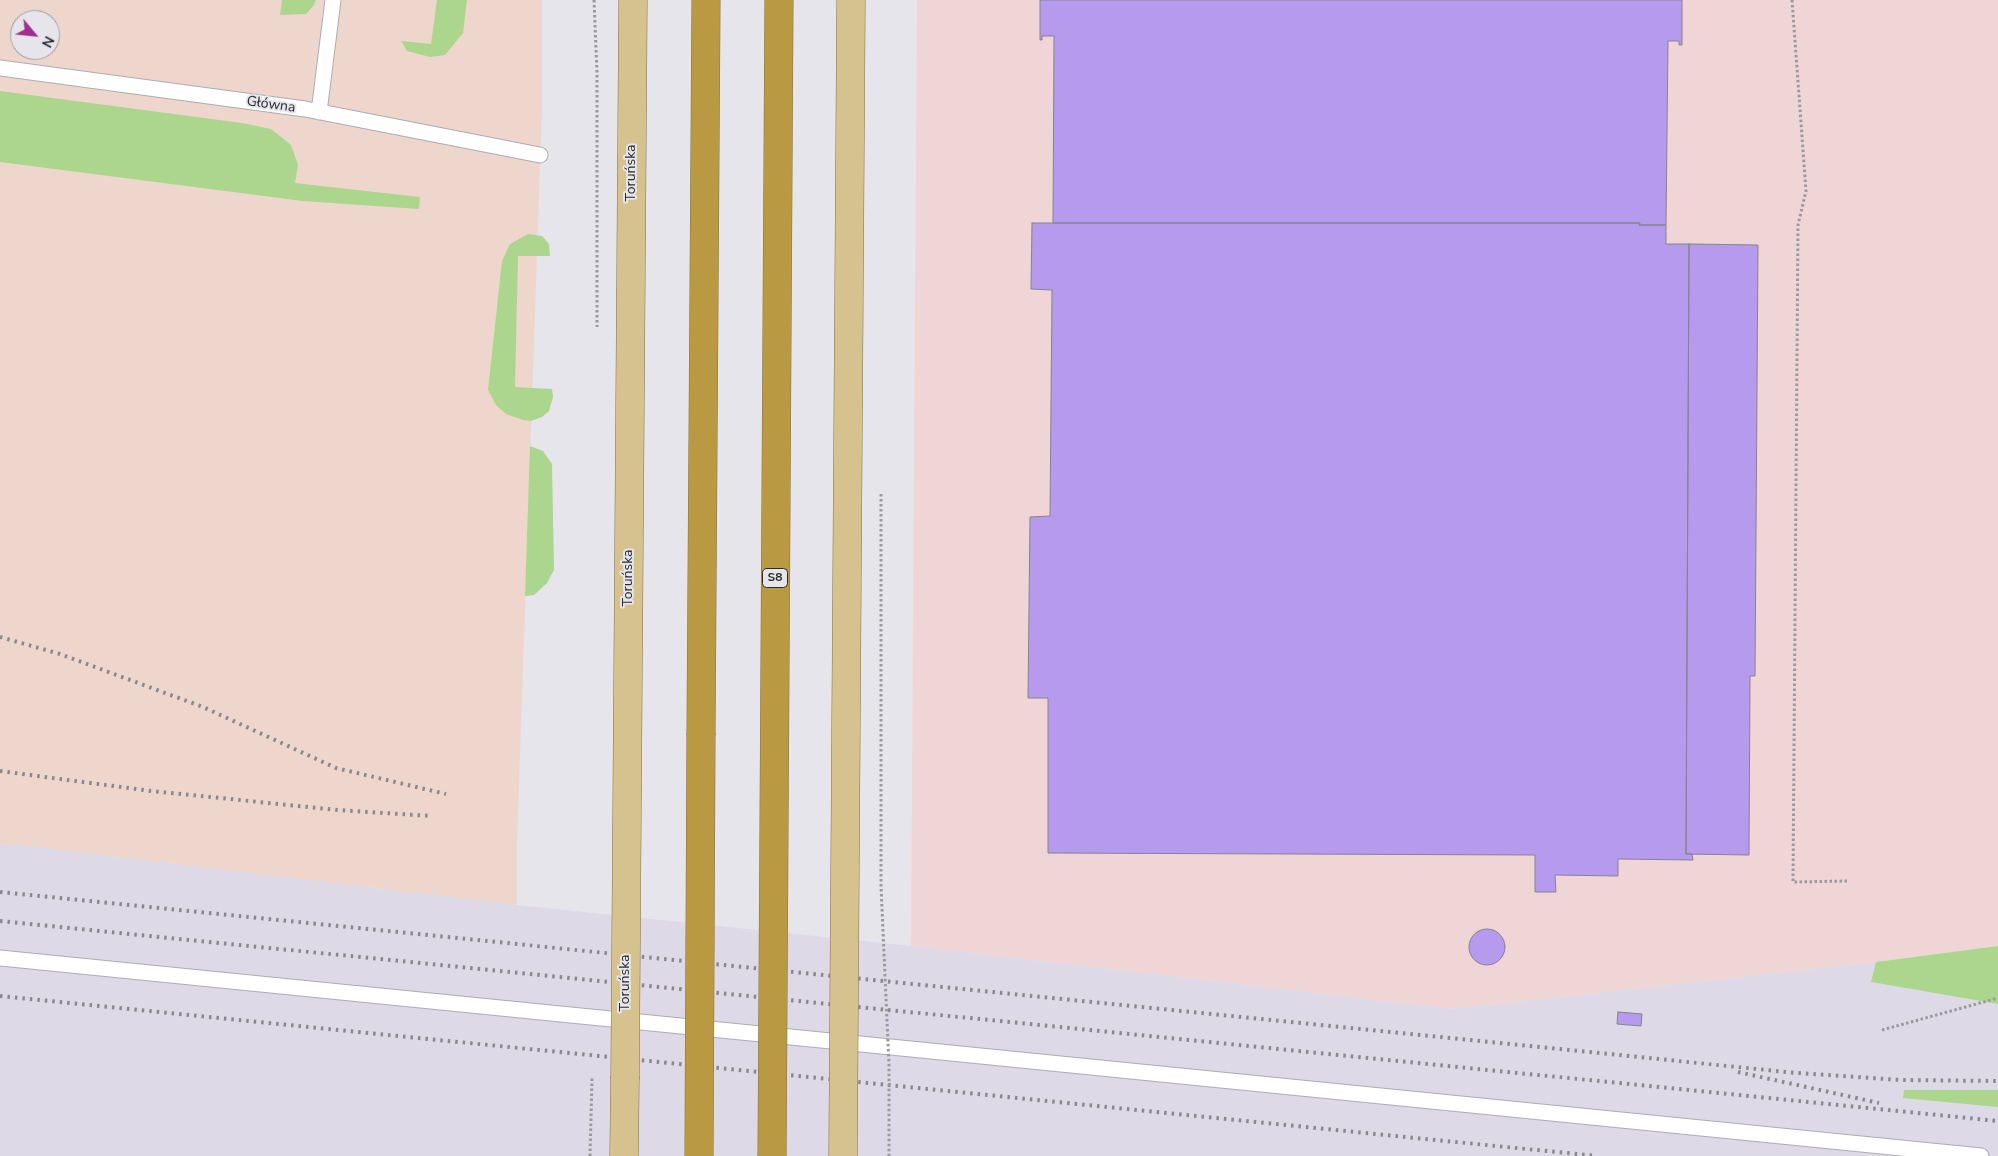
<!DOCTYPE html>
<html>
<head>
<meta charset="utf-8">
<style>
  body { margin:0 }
  #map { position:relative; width:1998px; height:1156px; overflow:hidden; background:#e6e5eb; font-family:"Nunito Sans",sans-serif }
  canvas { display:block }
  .north { position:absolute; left:10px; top:10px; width:50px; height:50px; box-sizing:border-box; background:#e6e5eb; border:1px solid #9a999e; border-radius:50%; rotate:118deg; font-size:14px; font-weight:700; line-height:20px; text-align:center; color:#29282b }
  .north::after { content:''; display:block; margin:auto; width:18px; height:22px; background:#a22f8a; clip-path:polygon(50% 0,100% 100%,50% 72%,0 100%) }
</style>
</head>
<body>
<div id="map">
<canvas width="1998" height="1156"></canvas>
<div class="north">N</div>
</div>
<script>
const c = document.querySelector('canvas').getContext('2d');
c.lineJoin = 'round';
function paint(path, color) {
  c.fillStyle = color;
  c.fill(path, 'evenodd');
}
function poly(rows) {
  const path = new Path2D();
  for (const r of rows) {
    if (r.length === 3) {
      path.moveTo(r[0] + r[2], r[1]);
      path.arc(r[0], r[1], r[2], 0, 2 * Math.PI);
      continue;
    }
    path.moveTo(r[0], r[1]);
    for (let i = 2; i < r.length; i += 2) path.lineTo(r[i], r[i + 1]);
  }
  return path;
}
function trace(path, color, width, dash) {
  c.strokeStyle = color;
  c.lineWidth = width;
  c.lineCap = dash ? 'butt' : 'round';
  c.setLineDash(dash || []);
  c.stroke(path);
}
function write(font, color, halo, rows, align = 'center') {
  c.font = font + ' "Nunito Sans",sans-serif';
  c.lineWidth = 4;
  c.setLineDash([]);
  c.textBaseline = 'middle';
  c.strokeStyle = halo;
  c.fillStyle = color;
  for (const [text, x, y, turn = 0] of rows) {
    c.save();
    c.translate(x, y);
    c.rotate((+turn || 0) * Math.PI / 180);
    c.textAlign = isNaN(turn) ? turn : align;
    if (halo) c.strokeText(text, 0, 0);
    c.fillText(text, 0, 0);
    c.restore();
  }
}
const commercial = poly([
  [917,0,1998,0,1998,946,1876,962,1453,1009,911,946]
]);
const industrial = poly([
  [0,0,542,0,542,108,517,843,517,905,0,843],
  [20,20,50,20,50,50,20,50]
]);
const built = poly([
  [0,843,517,905,911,946,1453,1009,1876,962,1871,982,1998,1004,1998,1156,0,1156]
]);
const green = poly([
  [282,0,316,0,314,5,306,14,280,15],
  [437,0,467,0,463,33,445,55,430,57,407,51,401,41,431,44],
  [0,91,242,123,271,129,291,145,298,165,295,183,420,197,419,209,303,201,0,162],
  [528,234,542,236,549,244,550,256,518,256,515,387,552,389,553,397,549,411,542,417,531,421,523,420,506,414,496,405,488,390,502,261,510,244],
  [530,446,543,451,552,464,554,570,547,583,534,595,525,596],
  [1998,946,1998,1004,1871,982,1876,962],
  [1904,1090,1998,1090,1998,1107,1903,1098]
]);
const building = poly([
  [1040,0,1682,0,1682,45,1679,45,1679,41,1668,41,1666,225,1639,225,1640,223,1053,223,1054,36,1042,36,1042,40,1040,40,1040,0],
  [1032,223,1640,223,1639,225,1666,225,1666,244,1689,244,1686,854,1692,854,1693,860,1618,859,1618,876,1555,875,1556,892,1535,892,1535,855,1048,853,1048,698,1028,698,1030,517,1050,516,1052,290,1031,289,1032,223],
  [1689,244,1758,245,1755,676,1750,676,1749,855,1686,854,1689,244],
  [1487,947,18],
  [1618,1012,1642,1014,1641,1026,1617,1024,1618,1012]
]);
const path = poly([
  [1792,0,1806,191,1798,225,1793,882,1847,881],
  [1882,1030,1998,998]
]);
const lane = poly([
  [0,68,305,109,540,155],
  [319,112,333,0],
  [0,958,1981,1156]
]);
const primary = poly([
  [624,1156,625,1079]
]);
const highway = poly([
  [701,733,706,0]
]);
const rail = poly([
  [0,637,60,654,203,707,336,768,446,794],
  [0,771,151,791,338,810,431,816],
  [0,892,1797,1073,1901,1080,1998,1081],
  [0,921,1998,1121],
  [0,996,1596,1156],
  [1738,1072,1879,1103]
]);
const pathBridge = poly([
  [594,0,597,72,597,327],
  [881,494,881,886,889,1065,889,1156],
  [590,1156,592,1078]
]);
const primaryBridge = poly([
  [625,1079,633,0],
  [843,1156,851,0]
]);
const highwayBridge = poly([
  [699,1156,701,733],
  [772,1156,779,0]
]);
const shields = [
  [775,578,25]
];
const shieldNames = [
  ["S8",775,578]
];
const streetNames = [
  ["Główna",271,105,8],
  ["Toruńska",632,173,-90],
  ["Toruńska",629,578,-90],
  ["Toruńska",626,983,-90]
];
paint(commercial, '#efd5d5');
paint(industrial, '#efd6cd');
paint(built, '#ddd9e7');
paint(green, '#acd58e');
paint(building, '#b69aed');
trace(building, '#86848a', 1);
trace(lane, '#adabb2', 17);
trace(primary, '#87723a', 29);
trace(highway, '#87723a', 29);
trace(path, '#9a999d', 3, [2.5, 2.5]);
trace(lane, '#fff', 15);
trace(primary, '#d5c28e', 28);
trace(highway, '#b99a42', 28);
trace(rail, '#89888c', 4, [2.5, 5]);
trace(primaryBridge, '#87723a', 29, []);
trace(highwayBridge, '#87723a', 29, []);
trace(pathBridge, '#9a999d', 3, [2.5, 2.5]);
trace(primaryBridge, '#d5c28e', 28);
trace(highwayBridge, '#b99a42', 28);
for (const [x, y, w] of shields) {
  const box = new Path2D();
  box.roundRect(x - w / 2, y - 9.5, w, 19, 4);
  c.fillStyle = '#e6e5eb';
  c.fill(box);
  trace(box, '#29282b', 1);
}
write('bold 12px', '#29282b', null, shieldNames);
write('14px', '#29282b', '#e6e5eb', streetNames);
</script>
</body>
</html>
